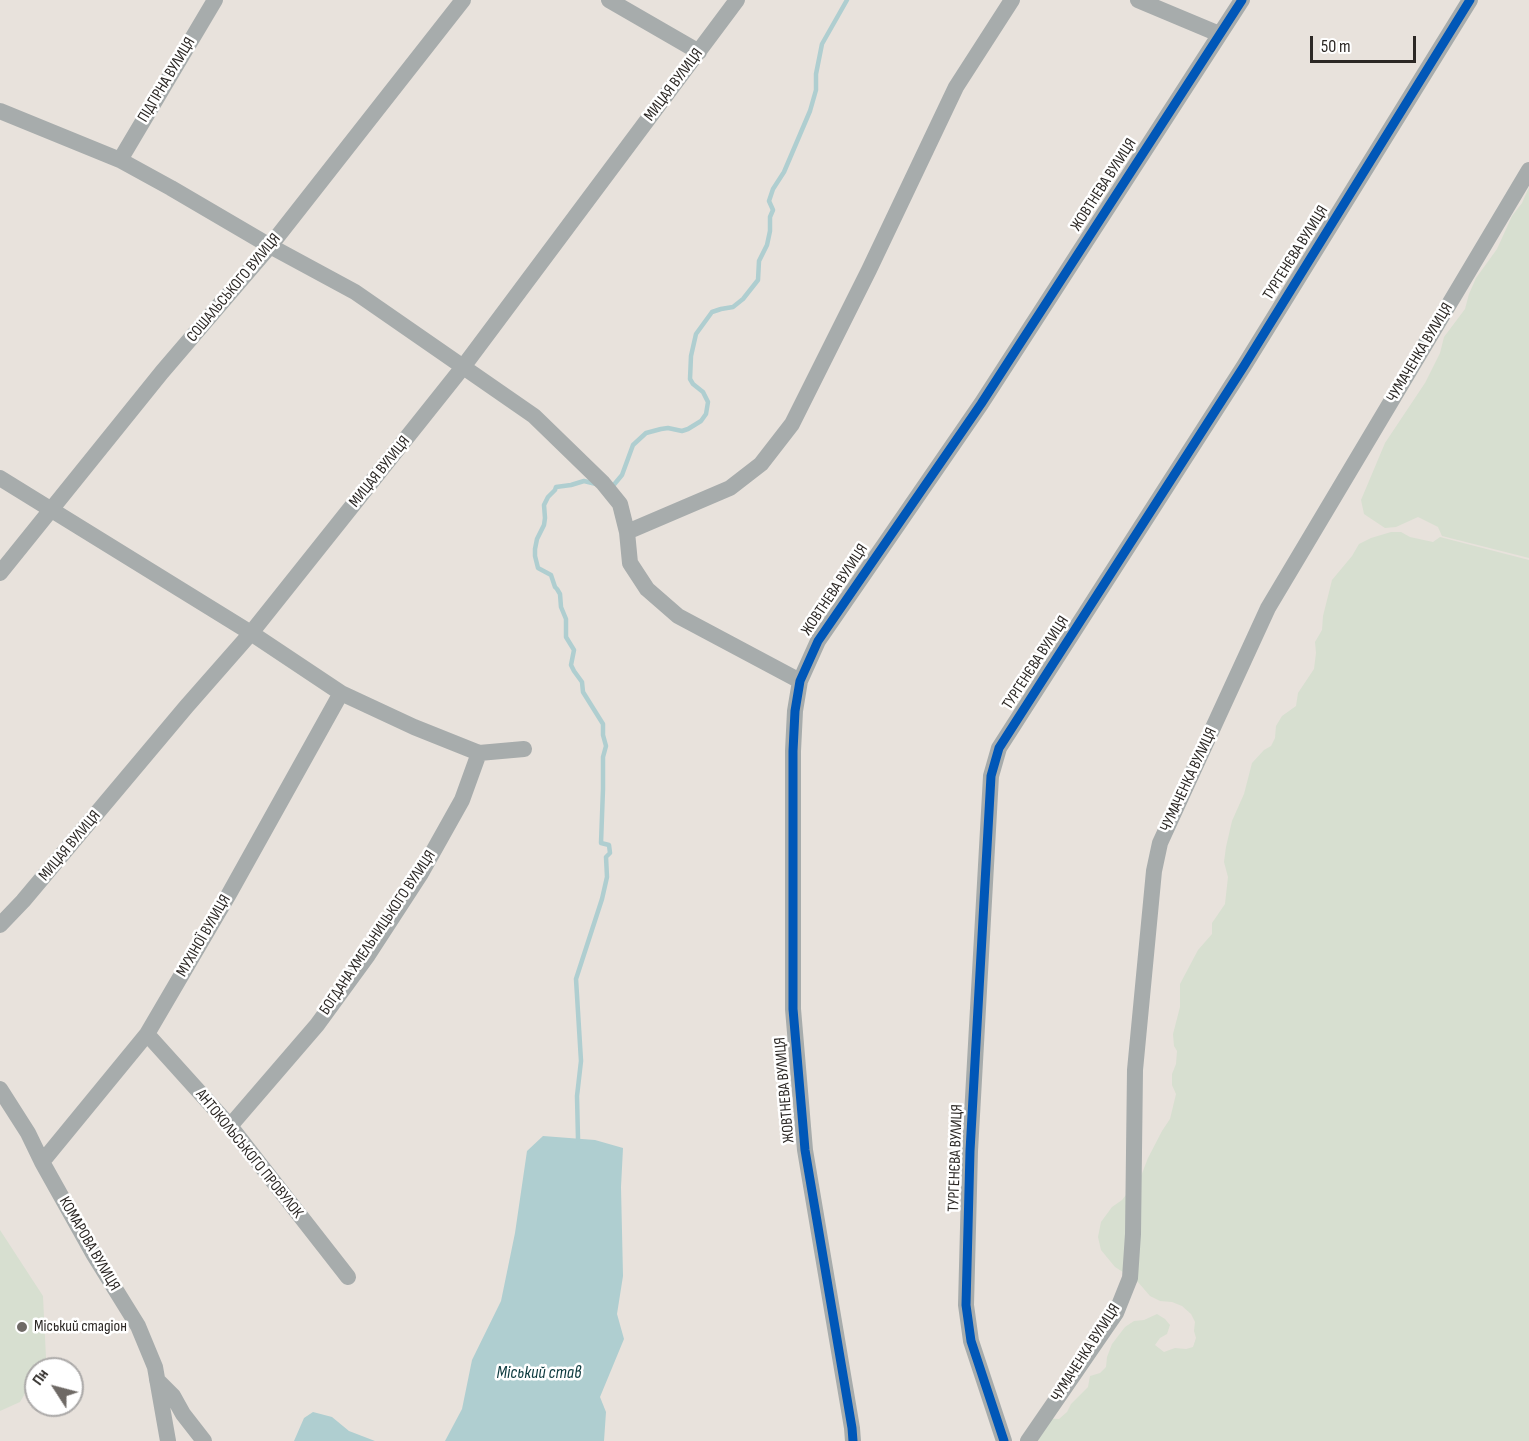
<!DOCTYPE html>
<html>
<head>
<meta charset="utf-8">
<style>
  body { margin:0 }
  #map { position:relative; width:1529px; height:1441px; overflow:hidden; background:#e8e2dc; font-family:"Sofia Sans Condensed",sans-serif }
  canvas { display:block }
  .north { position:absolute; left:24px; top:1357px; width:60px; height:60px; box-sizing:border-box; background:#fff; border:2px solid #aba9a8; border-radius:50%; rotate:306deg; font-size:16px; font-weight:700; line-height:24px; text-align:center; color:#2c2825 }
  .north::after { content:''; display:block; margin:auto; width:21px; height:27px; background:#6e6965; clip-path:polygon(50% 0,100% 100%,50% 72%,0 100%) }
  .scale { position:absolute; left:1310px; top:36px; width:106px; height:27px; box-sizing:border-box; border:3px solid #2c2825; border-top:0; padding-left:8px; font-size:18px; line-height:21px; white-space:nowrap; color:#2c2825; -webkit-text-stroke:4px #fff; paint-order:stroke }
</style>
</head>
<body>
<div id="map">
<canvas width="1529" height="1441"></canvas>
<div class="north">Пн</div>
<div class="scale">50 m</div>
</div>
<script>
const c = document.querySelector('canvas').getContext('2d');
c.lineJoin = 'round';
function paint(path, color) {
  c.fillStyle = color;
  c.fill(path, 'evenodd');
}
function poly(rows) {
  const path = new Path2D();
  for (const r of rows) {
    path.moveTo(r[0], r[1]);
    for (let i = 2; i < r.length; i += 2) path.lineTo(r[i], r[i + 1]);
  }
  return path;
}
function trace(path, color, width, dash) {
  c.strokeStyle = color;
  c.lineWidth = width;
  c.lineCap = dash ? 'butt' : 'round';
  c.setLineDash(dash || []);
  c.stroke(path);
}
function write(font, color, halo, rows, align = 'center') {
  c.font = font + ' "Sofia Sans Condensed",sans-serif';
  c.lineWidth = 5;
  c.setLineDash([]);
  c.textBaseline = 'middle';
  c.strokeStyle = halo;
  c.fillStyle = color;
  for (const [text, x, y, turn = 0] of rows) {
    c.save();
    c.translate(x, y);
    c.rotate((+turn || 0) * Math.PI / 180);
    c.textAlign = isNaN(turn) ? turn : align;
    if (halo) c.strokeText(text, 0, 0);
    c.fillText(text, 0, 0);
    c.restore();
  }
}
const green = poly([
  [1529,187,1529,558,1442,536,1438,527,1418,517,1396,527,1385,528,1364,514,1361,500,1385,443,1425,383,1440,353,1444,337,1465,309,1469,294,1476,278,1497,249,1512,216,1522,203],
  [1391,532,1401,532,1410,537,1433,542,1440,537,1529,560,1529,1441,1022,1441,1039,1418,1059,1419,1067,1412,1071,1404,1088,1387,1090,1376,1100,1373,1106,1367,1107,1357,1112,1344,1125,1327,1134,1321,1144,1320,1157,1314,1165,1319,1170,1325,1167,1334,1160,1338,1155,1345,1164,1352,1175,1348,1186,1349,1193,1347,1196,1338,1194,1331,1195,1322,1191,1314,1182,1306,1172,1302,1160,1301,1150,1296,1137,1281,1115,1267,1101,1250,1098,1237,1101,1222,1112,1207,1122,1200,1141,1176,1148,1158,1162,1131,1170,1119,1176,1094,1172,1085,1172,1074,1176,1064,1177,1051,1174,1046,1173,1034,1180,1007,1180,984,1198,950,1212,934,1212,923,1225,904,1228,877,1224,862,1226,847,1232,821,1244,794,1252,763,1264,750,1271,746,1275,738,1276,726,1282,716,1296,706,1298,693,1314,669,1316,653,1315,642,1322,630,1323,616,1332,580,1352,556,1359,544,1371,538],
  [0,1230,43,1296,46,1358,40,1369,36,1369,36,1375,20,1402,0,1411]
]);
const water = poly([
  [543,1136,595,1140,623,1148,621,1187,623,1276,617,1314,624,1339,600,1397,606,1412,604,1441,445,1441,462,1409,472,1360,501,1301,515,1233,527,1151],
  [313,1412,332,1417,349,1431,375,1441,294,1441,304,1418]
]);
const stream = poly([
  [612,487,622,475,633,445,646,433,661,429,668,428,682,431,688,429,701,421,706,414,708,402,703,392,693,384,690,379,691,356,696,334,712,312,721,309,733,307,743,299,758,280,759,261,767,245,770,231,770,217,773,210,769,201,773,189,784,172,810,111,816,90,816,74,822,44,847,0],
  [578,1139,577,1096,581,1061,576,979,602,899,607,877,606,857,610,853,609,845,601,843,603,789,603,757,606,746,603,735,603,724,583,692,582,682,574,671,571,665,574,650,566,637,566,619,561,607,560,594,557,589,555,587,551,575,538,568,535,556,535,549,537,539,544,525,545,518,544,505,548,497,555,490,556,487,571,485,584,481,596,484]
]);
const minor = poly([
  [609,0,699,52],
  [1138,0,1219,34],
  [0,111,120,160,171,188,270,246,355,292,534,416,603,483,620,504,627,532,630,563,647,589,678,616,800,681],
  [120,160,215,0],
  [0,478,251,633,341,693,414,727,479,753,524,749],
  [627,532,730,488,761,464,792,424,869,270,956,87,1012,0],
  [0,573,162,372,270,246,463,0],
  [0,925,23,901,186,707,251,633,463,367,737,0],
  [147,1034,230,1126,348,1277],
  [0,1089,28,1133,42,1162,94,1255,138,1326,155,1367,168,1441],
  [230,1126,317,1025,368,955,420,875,462,800,479,753],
  [42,1162,147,1034,229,894,341,693],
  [157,1380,173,1396,183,1414,204,1441],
  [853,1441,852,1428,805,1150,793,1009,793,751,795,711,800,681,818,641,981,404,1242,0],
  [1004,1441,971,1341,966,1305,970,1151,991,776,999,748,1244,366,1470,0],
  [1028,1441,1116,1313,1130,1278,1133,1234,1135,1070,1154,871,1160,843,1268,608,1529,170]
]);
const cycleway = poly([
  [853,1441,852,1428,805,1150,793,1009,793,751,795,711,800,681,818,641,981,404,1242,0],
  [1004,1441,971,1341,966,1305,970,1151,991,776,999,748,1244,366,1470,0]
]);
const markers = [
  [22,1327,6,"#6e6965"]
];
const streetNames = [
  ["ПІДГІРНА ВУЛИЦЯ",167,80,-59],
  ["МИЦАЯ ВУЛИЦЯ",674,85,-53],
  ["ЖОВТНЕВА ВУЛИЦЯ",1104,185,-57],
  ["ТУРГЕНЄВА ВУЛИЦЯ",1296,253,-58],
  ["СОШАЛЬСЬКОГО ВУЛИЦЯ",234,288,-50],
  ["ЧУМАЧЕНКА ВУЛИЦЯ",1420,353,-59],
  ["МИЦАЯ ВУЛИЦЯ",380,472,-51],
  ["ЖОВТНЕВА ВУЛИЦЯ",835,590,-56],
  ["ТУРГЕНЄВА ВУЛИЦЯ",1036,663,-57],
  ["ЧУМАЧЕНКА ВУЛИЦЯ",1189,780,-65],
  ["МИЦАЯ ВУЛИЦЯ",70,846,-50],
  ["БОГДАНА ХМЕЛЬНИЦЬКОГО ВУЛИЦЯ",378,933,-56],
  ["МУХІНОЇ ВУЛИЦЯ",204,936,-60],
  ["ЖОВТНЕВА ВУЛИЦЯ",785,1090,-95],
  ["АНТОКОЛЬСЬКОГО ПРОВУЛОК",249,1154,51],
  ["ТУРГЕНЄВА ВУЛИЦЯ",956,1158,-88],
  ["КОМАРОВА ВУЛИЦЯ",89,1244,60],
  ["ЧУМАЧЕНКА ВУЛИЦЯ",1086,1353,-57]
];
const poiNames = [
  ["Міський стадіон",34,1327]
];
const waterNames = [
  ["Міський став",539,1373]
];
paint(green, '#d7dfd0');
paint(water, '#afced0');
trace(stream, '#afced0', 4.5);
trace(minor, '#a7acac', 16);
trace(cycleway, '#0057b8', 9);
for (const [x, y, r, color] of markers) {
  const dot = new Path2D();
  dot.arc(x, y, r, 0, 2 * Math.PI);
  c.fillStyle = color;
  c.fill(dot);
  trace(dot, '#fff', 2);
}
write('16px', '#2c2825', '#fff', streetNames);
write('16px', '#2c2825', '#fff', poiNames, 'left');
write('italic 18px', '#0d3a3e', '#fff', waterNames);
</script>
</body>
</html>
